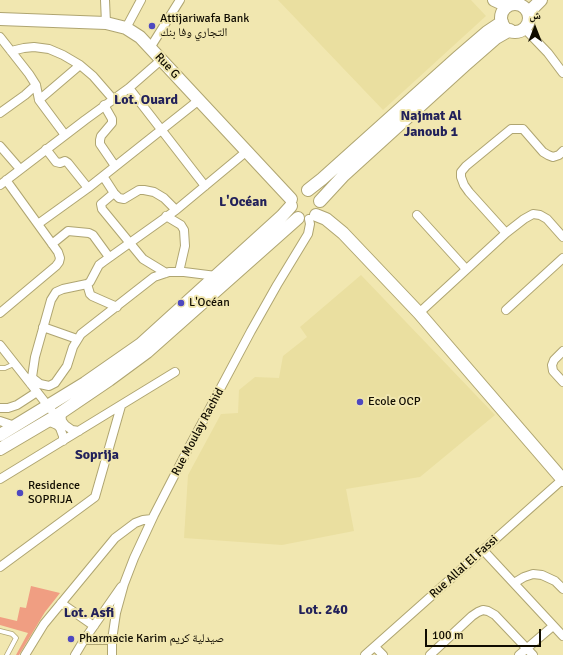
<!DOCTYPE html>
<html>
<head>
<meta charset="utf-8">
<style>
  body { margin:0 }
  #map { position:relative; width:563px; height:655px; overflow:hidden; background:#f1e7b0; font-family:Signika,"Noto Naskh Arabic",sans-serif }
  canvas { display:block }
  .north { position:absolute; left:515px; top:8px; width:40px; height:40px; -webkit-text-stroke:3px #f1e7b0; paint-order:stroke; rotate:0deg; font-size:11px; font-weight:700; line-height:16px; text-align:center; color:#100c00 }
  .north::after { content:''; display:block; margin:auto; width:14px; height:18px; background:#100c00; clip-path:polygon(50% 0,100% 100%,50% 72%,0 100%) }
  .scale { position:absolute; left:425px; top:629px; width:116px; height:18px; box-sizing:border-box; border:2px solid #100c00; border-top:0; padding-left:5px; font-size:12px; line-height:14px; white-space:nowrap; color:#100c00; -webkit-text-stroke:3px #f1e7b0; paint-order:stroke }
</style>
</head>
<body>
<div id="map">
<canvas width="563" height="655"></canvas>
<div class="north">ش</div>
<div class="scale">100 m</div>
</div>
<script>
const c = document.querySelector('canvas').getContext('2d');
c.lineJoin = 'round';
function paint(path, color) {
  c.fillStyle = color;
  c.fill(path, 'evenodd');
}
function poly(rows) {
  const path = new Path2D();
  for (const r of rows) {
    if (r.length === 3) {
      path.moveTo(r[0] + r[2], r[1]);
      path.arc(r[0], r[1], r[2], 0, 2 * Math.PI);
      continue;
    }
    path.moveTo(r[0], r[1]);
    for (let i = 2; i < r.length; i += 2) path.lineTo(r[i], r[i + 1]);
  }
  return path;
}
function trace(path, color, width, dash) {
  c.strokeStyle = color;
  c.lineWidth = width;
  c.lineCap = dash ? 'butt' : 'round';
  c.setLineDash(dash || []);
  c.stroke(path);
}
function write(font, color, halo, rows, align = 'center') {
  c.font = font + ' Signika,"Noto Naskh Arabic",sans-serif';
  c.lineWidth = 4;
  c.setLineDash([]);
  c.textBaseline = 'middle';
  c.strokeStyle = halo;
  c.fillStyle = color;
  for (const [text, x, y, turn = 0] of rows) {
    c.save();
    c.translate(x, y);
    c.rotate((+turn || 0) * Math.PI / 180);
    c.textAlign = isNaN(turn) ? turn : align;
    if (halo) c.strokeText(text, 0, 0);
    c.fillText(text, 0, 0);
    c.restore();
  }
}
const built = poly([
  [278,0,471,0,486,16,383,110],
  [361,275,495,415,420,477,346,489,354,531,282,545,184,538,188,475,221,414,238,413,239,390,255,377,279,378,283,356,307,337,300,327]
]);
const green = poly([
  [31,586,60,593,45,612,19,655,16,655,28,633,0,625,0,617,17,621,20,607,26,608]
]);
const lane = poly([
  [0,368,5,368,14,364],
  [0,631,12,634,16,638,7,655]
]);
const street = poly([
  [105,0,106,23],
  [126,28,141,0],
  [524,28,548,53,563,73],
  [0,37,29,74,36,85,39,100,65,135],
  [150,48,180,0],
  [11,51,24,48,34,47,49,49,63,55,80,65,93,76,113,99],
  [129,88,205,186],
  [39,100,80,65],
  [104,105,112,119,112,123,101,136,100,140,100,144,115,166],
  [0,113,25,95,36,85],
  [0,146,20,169],
  [46,149,56,162,60,163,65,161,68,163,88,188],
  [103,176,114,193,119,198,124,199,139,190,144,190,154,192,164,198,176,210],
  [0,185,85,120,129,88,161,60],
  [114,193,101,204,102,209,143,259,166,273],
  [417,215,466,269],
  [166,216,181,225,184,230,185,246,179,272],
  [38,224,88,188,199,100],
  [506,233,469,192,464,185,461,177,461,172,466,166,511,129,523,129,543,152,548,155,553,157,559,155,563,151],
  [52,244,68,231,89,233,93,235,109,257],
  [87,284,90,294,92,296,117,307],
  [506,310,563,258],
  [0,313,56,266,59,262,60,258,58,252,6,180],
  [419,313,506,233,524,219,533,214,540,215,547,219,563,237],
  [43,327,77,339],
  [0,345,56,416],
  [563,351,554,360,552,365,553,371,563,382],
  [31,377,40,384,49,386,55,383,67,366,73,347,81,334,154,277,169,272,184,272,216,276],
  [31,384,35,357,51,300,56,292,63,289,87,284,90,282,99,265,103,262,176,210,247,151],
  [0,408,8,408,17,405,37,392],
  [61,412,62,421,65,425,72,430,79,431],
  [0,421,15,426],
  [48,421,57,425,60,428,63,436,63,441],
  [0,479,175,372],
  [483,550,563,636],
  [0,567,95,497,121,406],
  [514,583,524,577,533,574,542,575,555,581,563,589],
  [61,603,94,626],
  [84,640,112,640],
  [375,647,383,655],
  [25,655,44,624,115,538,135,523,143,520,152,519],
  [75,655,84,640,121,587],
  [112,655,112,640,116,613,124,584,134,558,154,515,187,451,251,331,277,285,308,234,310,224,309,219],
  [365,655,563,479],
  [430,655,472,616,478,612,483,610,488,611,495,615,533,655],
  [519,655,553,626]
]);
const secondary = poly([
  [494,0,507,6],
  [515,18,14],
  [528,13,541,0],
  [0,19,106,23,126,28,140,37,291,199],
  [308,190,322,179,458,57,487,32,502,22],
  [320,201,344,175,465,65,496,38,510,30],
  [316,215,326,219,343,233,419,313,563,480],
  [0,435,85,383,141,344,282,216,291,206],
  [0,449,56,416,109,380,147,352,298,218]
]);
const markers = [
  [152,26,4,"#4e48bf"],
  [181,303,4,"#4e48bf"],
  [360,402,4,"#4e48bf"],
  [20,493,4,"#4e48bf"],
  [71,639,4,"#4e48bf"]
];
const poiNames = [
  ["Attijariwafa Bank",160,19],
  ["التجاري وفا بنك",160,33],
  ["L'Océan",189,303],
  ["Ecole OCP",368,402],
  ["Residence",28,486],
  ["SOPRIJA",28,500],
  ["Pharmacie Karim صيدلية كريم",79,639]
];
const streetNames = [
  ["Rue G",167,66,47],
  ["Rue Moulay Rachid",198,432,-62],
  ["Rue Allal El Fassi",464,567,-42]
];
const quarterNames = [
  ["Lot. Ouard",146,100],
  ["Najmat Al",431,116],
  ["Janoub 1",431,132],
  ["L'Océan",243,202],
  ["Soprija",97,455],
  ["Lot. 240",323,610],
  ["Lot. Asfi",89,613]
];
paint(built, '#eadfa0');
paint(green, '#f09e82');
trace(lane, '#afa571', 5.5);
trace(street, '#afa571', 10);
trace(secondary, '#afa571', 14);
trace(lane, '#fff', 4);
trace(street, '#fff', 8);
trace(secondary, '#fff', 12);
for (const [x, y, r, color] of markers) {
  const dot = new Path2D();
  dot.arc(x, y, r, 0, 2 * Math.PI);
  c.fillStyle = color;
  c.fill(dot);
  trace(dot, '#f1e7b0', 1.5);
}
write('12px', '#100c00', '#f1e7b0', poiNames, 'left');
write('12px', '#100c00', '#f1e7b0', streetNames);
write('bold 14px', '#22215a', '#f1e7b0', quarterNames);
</script>
</body>
</html>
